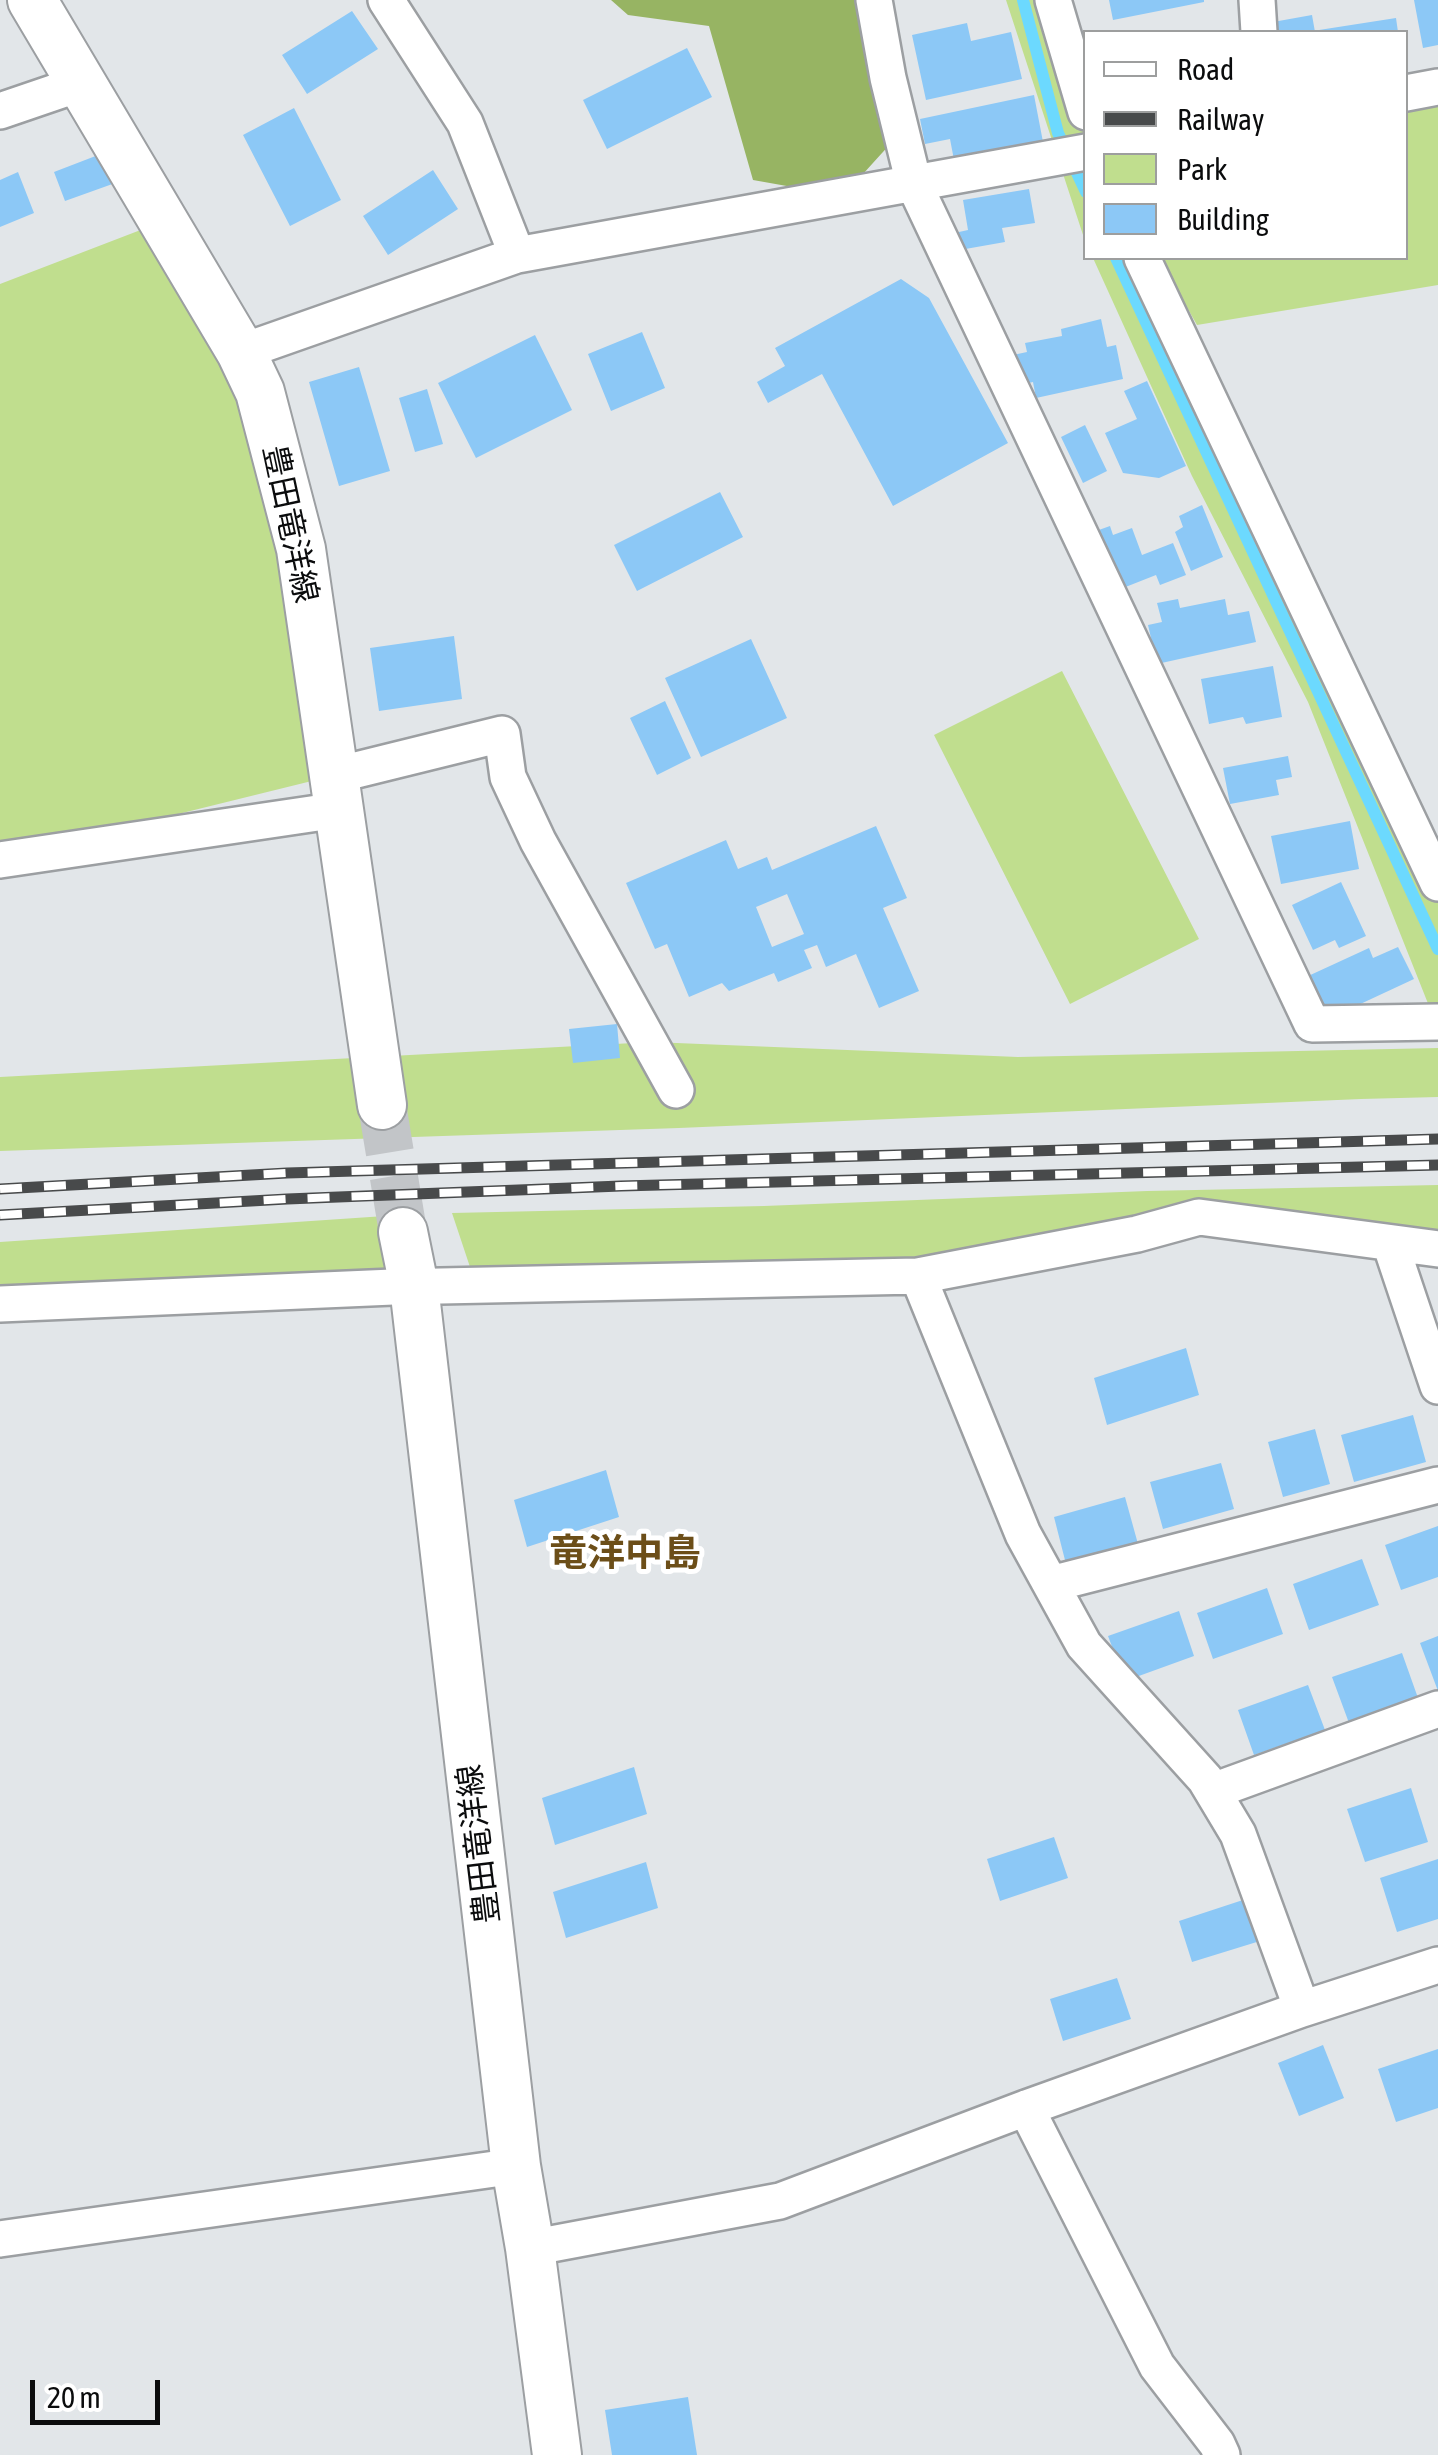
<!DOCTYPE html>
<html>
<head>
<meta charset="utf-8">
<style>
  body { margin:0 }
  #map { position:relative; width:1438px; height:2455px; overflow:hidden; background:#e2e6e9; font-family:"Asap Condensed",sans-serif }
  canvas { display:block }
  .legend { position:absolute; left:1083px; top:30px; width:325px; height:230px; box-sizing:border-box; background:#fff; border:2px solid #9d9e9e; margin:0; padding:12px 18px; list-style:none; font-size:30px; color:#0b0c0d }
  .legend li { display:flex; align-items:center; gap:20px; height:50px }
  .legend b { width:50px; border:2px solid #9d9e9e }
  .scale { position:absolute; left:30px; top:2380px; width:130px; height:45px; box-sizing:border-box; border:5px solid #0b0c0d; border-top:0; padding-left:12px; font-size:30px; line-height:35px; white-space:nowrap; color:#0b0c0d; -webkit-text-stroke:8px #fff; paint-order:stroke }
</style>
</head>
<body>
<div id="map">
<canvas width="1438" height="2455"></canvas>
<ul class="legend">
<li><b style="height:12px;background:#fff"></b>Road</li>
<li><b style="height:12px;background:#484a4b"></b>Railway</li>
<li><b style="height:28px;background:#c0de8e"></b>Park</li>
<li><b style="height:28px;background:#8cc8f6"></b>Building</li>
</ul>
<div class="scale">20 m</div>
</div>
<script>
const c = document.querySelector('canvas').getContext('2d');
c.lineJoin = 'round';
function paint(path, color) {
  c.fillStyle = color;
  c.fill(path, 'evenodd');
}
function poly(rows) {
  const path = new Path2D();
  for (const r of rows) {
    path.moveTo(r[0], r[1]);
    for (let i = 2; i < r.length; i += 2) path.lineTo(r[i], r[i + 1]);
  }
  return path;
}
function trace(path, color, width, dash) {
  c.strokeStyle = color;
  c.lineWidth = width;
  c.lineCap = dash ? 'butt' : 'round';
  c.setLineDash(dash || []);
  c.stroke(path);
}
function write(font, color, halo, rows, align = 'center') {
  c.font = font + ' "Asap Condensed","Noto Sans JP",sans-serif';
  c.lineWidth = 10;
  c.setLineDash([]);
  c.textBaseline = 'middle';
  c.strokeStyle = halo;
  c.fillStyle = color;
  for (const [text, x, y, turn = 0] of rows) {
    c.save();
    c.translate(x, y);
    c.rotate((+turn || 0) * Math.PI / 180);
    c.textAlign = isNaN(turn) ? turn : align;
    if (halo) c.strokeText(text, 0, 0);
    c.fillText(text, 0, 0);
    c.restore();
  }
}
const green = poly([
  [1006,0,1049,0,1085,118,1085,241],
  [1438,102,1438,285,1197,325,1159,258,1406,258,1406,107],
  [164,221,260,392,332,776,0,858,0,284],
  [1093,258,1145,258,1438,897,1438,1005,1429,1006,1308,702,1192,476],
  [1062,671,1199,939,1070,1004,934,735],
  [652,1042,1018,1057,1438,1048,1438,1097,1361,1099,679,1128,0,1151,0,1077],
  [1438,1185,1438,1248,1205,1218,918,1276,476,1285,452,1213,764,1206,1147,1191],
  [385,1216,393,1287,0,1304,0,1242]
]);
const forest = poly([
  [611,0,875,0,902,131,843,196,753,180,709,26,628,15]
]);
const stream = poly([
  [1023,0,1058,133,1086,192],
  [1116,258,1438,949]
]);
const building = poly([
  [1109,0,1204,0,1204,2,1113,20],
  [1414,0,1438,0,1438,45,1423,48],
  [352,11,378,49,307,94,282,55],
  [1312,15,1315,32,1275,32,1273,22],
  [1396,18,1398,32,1319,32,1319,30],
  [967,23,971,41,1011,32,1022,79,926,100,912,35],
  [687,48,712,97,607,149,583,100],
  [1034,95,1043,142,954,160,950,139,925,144,920,119],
  [294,108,341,200,290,226,243,135],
  [106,152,118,182,65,201,54,172],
  [433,170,458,209,388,255,363,216],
  [18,172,34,213,0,227,0,180],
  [1029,189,1035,223,1002,228,1005,242,954,251,950,234,968,230,963,200],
  [901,279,929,298,1008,443,893,506,822,374,768,403,757,382,785,366,775,348],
  [1101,319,1107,347,1116,345,1123,379,1036,398,1033,382,1019,385,1013,355,1027,352,1025,343,1062,336,1061,329],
  [642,332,665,388,611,411,588,354],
  [535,335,572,410,476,458,438,383],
  [359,367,390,471,339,486,309,382],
  [1147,381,1186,466,1159,478,1123,473,1105,433,1137,419,1124,391],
  [427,389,443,444,415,452,399,398],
  [1085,425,1107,471,1083,483,1061,437],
  [720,492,743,537,637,591,614,545],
  [1202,505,1223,557,1191,571,1175,532,1183,527,1179,516],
  [1110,526,1113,535,1132,528,1142,555,1173,543,1186,575,1160,585,1156,575,1123,588,1096,531],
  [1178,599,1180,608,1225,599,1228,615,1249,611,1256,642,1157,664,1148,625,1162,622,1157,603],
  [454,636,462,699,379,711,370,648],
  [751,639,787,718,701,757,665,678],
  [1273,666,1282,717,1246,724,1243,717,1209,724,1201,679],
  [665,701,691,758,657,775,630,718],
  [1288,756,1292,777,1276,780,1279,795,1230,804,1223,768],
  [1350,821,1359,869,1281,884,1271,836],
  [876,826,907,898,883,908,919,991,879,1008,856,954,826,967,817,945,804,950,812,968,778,982,774,973,729,991,722,983,689,997,667,944,655,949,626,883,726,840,738,869,767,857,772,870],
  [787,894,804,934,772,947,756,907],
  [1341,882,1366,936,1339,948,1335,940,1313,950,1292,905],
  [1398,947,1414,979,1326,1020,1306,977,1369,948,1373,958],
  [617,1024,620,1058,573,1063,569,1029],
  [1186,1348,1199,1395,1107,1425,1094,1378],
  [1413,1415,1426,1462,1354,1482,1341,1435],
  [1315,1429,1330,1484,1283,1497,1268,1442],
  [1221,1463,1234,1509,1163,1529,1150,1482],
  [606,1470,619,1517,527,1547,514,1500],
  [1125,1497,1138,1544,1066,1564,1054,1517],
  [1438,1526,1438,1577,1401,1590,1385,1545],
  [1362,1559,1379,1605,1309,1630,1293,1584],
  [1267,1588,1283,1634,1213,1659,1197,1613],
  [1179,1611,1194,1656,1125,1681,1108,1636],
  [1438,1636,1438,1691,1420,1643],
  [1402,1653,1418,1698,1349,1723,1332,1677],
  [1308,1685,1325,1730,1254,1755,1238,1710],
  [634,1767,647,1814,555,1845,542,1798],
  [1411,1788,1428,1842,1365,1862,1347,1809],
  [1054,1837,1068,1878,1000,1901,987,1859],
  [1438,1859,1438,1919,1397,1932,1380,1878],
  [646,1862,658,1908,566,1938,553,1892],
  [1246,1899,1260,1941,1192,1962,1179,1921],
  [1117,1978,1131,2019,1063,2041,1050,1999],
  [1323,2045,1344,2098,1299,2116,1278,2063],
  [1438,2049,1438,2108,1396,2122,1378,2069],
  [688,2397,697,2455,612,2455,605,2410]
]);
const secondaryTunnel = poly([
  [382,1105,403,1232]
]);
const street = poly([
  [386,0,465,123,517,255],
  [874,0,888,78,914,184,1312,1024,1438,1022],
  [1053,0,1086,112],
  [1257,0,1259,32],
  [1406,93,1438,87],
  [0,111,82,83],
  [1142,258,1438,883],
  [241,352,517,255,1086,152],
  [332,776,502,734,508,777,538,841,676,1090],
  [0,860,338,810],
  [1390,1243,1438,1386],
  [918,1276,1023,1534,1084,1645,1205,1779,1238,1834,1302,2009],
  [0,1304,393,1287,918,1276,1137,1234,1199,1217,1438,1249],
  [1051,1584,1438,1485],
  [1213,1791,1438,1709],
  [1026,2108,1157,2366,1217,2444,1222,2455],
  [0,2239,516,2166],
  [530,2248,780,2201,1026,2108,1302,2009,1438,1965]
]);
const secondary = poly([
  [32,0,241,352,260,392,301,549,382,1105],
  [403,1232,414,1286,516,2166,530,2248,557,2455]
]);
const rail = poly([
  [0,1189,287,1173,1438,1139],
  [0,1215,287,1199,621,1186,1438,1165]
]);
const streetNames = [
  ["豊田竜洋線",290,524,78],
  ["豊田竜洋線",479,1844,-97]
];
const quarterNames = [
  ["竜洋中島",625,1554]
];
paint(green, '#c0de8e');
paint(forest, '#97b463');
trace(stream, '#6cd9fe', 12);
paint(building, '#8cc8f6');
trace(secondaryTunnel, '#c2c5c8', 48, [48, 24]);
trace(street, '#9c9fa2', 40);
trace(secondary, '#9c9fa2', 52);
trace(street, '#fff', 35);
trace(secondary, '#fff', 48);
trace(rail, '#484a4b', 11);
trace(rail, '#fff', 8, [22]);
write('32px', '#0b0c0d', '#fff', streetNames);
write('bold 38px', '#6c4e18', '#fff', quarterNames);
</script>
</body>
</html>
